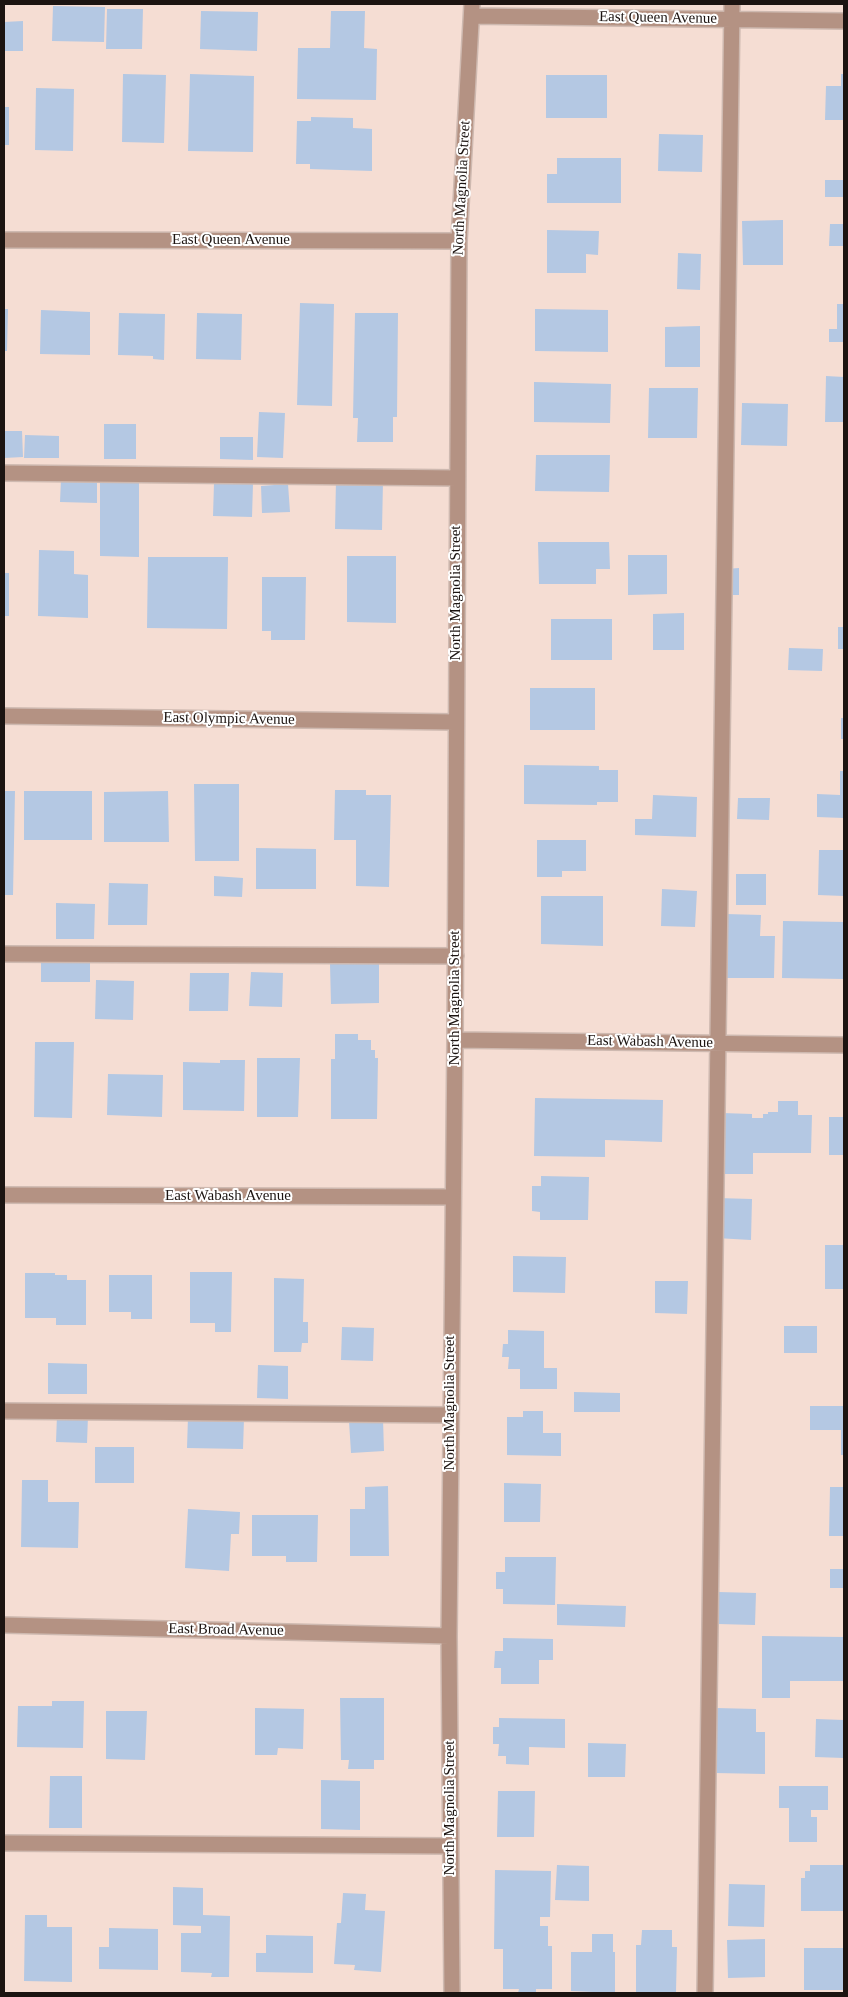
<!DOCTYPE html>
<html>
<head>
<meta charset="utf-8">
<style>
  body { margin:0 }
  #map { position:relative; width:848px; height:1997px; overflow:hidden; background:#f5ddd3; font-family:"Times New Roman",serif }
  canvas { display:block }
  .frame { position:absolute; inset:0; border:5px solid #1c1411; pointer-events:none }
</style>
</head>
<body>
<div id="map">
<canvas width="848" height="1997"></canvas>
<div class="frame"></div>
</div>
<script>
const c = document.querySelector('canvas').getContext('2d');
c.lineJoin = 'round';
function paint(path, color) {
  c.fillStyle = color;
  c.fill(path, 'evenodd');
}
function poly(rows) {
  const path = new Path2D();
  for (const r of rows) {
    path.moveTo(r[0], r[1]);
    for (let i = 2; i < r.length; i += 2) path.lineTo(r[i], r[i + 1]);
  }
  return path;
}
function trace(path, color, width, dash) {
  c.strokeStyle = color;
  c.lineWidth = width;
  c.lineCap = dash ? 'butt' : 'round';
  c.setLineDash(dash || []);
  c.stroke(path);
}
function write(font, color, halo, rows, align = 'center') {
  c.font = font + ' "Times New Roman",serif';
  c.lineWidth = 4;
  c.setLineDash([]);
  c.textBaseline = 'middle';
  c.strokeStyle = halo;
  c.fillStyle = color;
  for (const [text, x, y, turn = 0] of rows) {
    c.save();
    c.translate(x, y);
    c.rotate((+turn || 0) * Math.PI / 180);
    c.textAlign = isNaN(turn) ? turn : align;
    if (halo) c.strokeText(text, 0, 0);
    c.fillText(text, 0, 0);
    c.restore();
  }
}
const building = poly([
  [53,6,105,7,104,42,52,41],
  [107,9,143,9,142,49,106,49],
  [201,11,258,12,257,51,200,49],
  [331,11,365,11,364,48,377,49,376,100,297,99,298,48,330,48],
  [23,21,23,51,4,51,4,22],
  [123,74,166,75,164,143,122,142],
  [190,74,254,76,253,152,188,151],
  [841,74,844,74,844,120,825,120,826,86,841,86],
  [546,75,607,75,607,118,546,118],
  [36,88,74,89,73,151,35,150],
  [4,107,9,107,9,145,4,145],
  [311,117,353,118,353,128,372,129,372,171,310,169,310,164,296,164,297,121,311,121],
  [659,134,703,135,702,172,658,171],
  [557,158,621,158,621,203,547,203,547,174,557,174],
  [825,180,844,180,844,197,825,197],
  [783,220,783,265,743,265,742,221],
  [830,224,844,224,844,246,829,246],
  [547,230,599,231,598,255,586,254,586,273,547,273],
  [678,253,701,254,700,290,677,289],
  [300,303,334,304,332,406,297,405],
  [837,304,844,304,844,342,829,342,829,329,837,329],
  [4,309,8,309,7,351,4,351],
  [535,309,608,310,608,352,535,351],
  [41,310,90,312,90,355,40,354],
  [119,313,165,314,164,360,153,359,153,356,118,355],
  [197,313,242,314,241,360,196,359],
  [355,313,398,313,397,417,393,417,393,442,357,442,358,418,353,418],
  [700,326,700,367,665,367,665,327],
  [826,376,844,377,844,422,825,422],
  [534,382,611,384,610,423,534,422],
  [649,388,698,388,697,438,648,438],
  [742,403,788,404,787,446,741,445],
  [259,412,285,413,283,458,257,457],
  [104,424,136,424,136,459,104,459],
  [4,431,22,431,23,457,4,458],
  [25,435,59,436,59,458,24,458],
  [220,437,253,437,253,460,220,459],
  [536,455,610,455,609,492,535,491],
  [61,479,97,480,97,503,60,502],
  [336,480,383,481,382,530,335,529],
  [100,481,139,481,139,557,100,556],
  [214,483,253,484,252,517,213,516],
  [288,484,290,512,262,513,261,486],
  [538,542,609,542,610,569,596,569,596,584,539,584],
  [39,550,74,551,74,574,88,575,88,618,38,616],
  [628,555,667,555,667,594,628,595],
  [347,556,396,556,396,623,347,622],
  [148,557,228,557,227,629,147,628],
  [739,568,739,595,726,595,725,569],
  [4,573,9,573,9,616,4,616],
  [262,577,306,577,305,640,271,640,271,631,262,631],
  [684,613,684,650,653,650,653,614],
  [551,619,612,619,612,660,551,660],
  [838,627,844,627,844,649,838,649],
  [789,648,823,649,822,671,788,670],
  [530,688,595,688,595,730,530,730],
  [841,718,844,718,844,739,841,739],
  [524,765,599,766,599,770,618,770,618,802,597,802,597,805,524,804],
  [840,771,844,771,844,818,817,817,817,794,840,795],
  [194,784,239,784,239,861,195,861],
  [335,790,366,790,366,795,391,795,389,887,356,886,356,840,334,840],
  [4,791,15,791,13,895,4,895],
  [24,791,92,791,92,840,24,840],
  [168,791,169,842,104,842,104,792],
  [653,795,697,797,696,837,635,835,635,819,652,819],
  [738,798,770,798,769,820,737,819],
  [537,840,586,840,586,871,562,871,562,877,537,877],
  [256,848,316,849,316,889,256,889],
  [819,850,844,850,844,896,818,895],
  [736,874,766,874,766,905,736,905],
  [214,876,243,878,242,897,214,896],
  [109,883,148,884,147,925,108,925],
  [662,889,697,891,695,927,661,926],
  [541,896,603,896,603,946,541,944],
  [56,903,95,904,94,939,56,939],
  [726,914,761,915,760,936,775,936,774,978,725,978],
  [783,921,844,922,844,979,782,978],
  [41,959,90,959,90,982,41,982],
  [379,963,379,1003,331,1004,330,964],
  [251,972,283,973,282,1007,249,1006],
  [190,973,229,973,228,1011,189,1011],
  [96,980,134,981,133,1020,95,1019],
  [335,1034,358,1034,358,1040,371,1040,371,1050,375,1050,375,1058,378,1058,377,1119,331,1119,331,1059,335,1059],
  [35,1042,74,1042,72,1118,34,1117],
  [257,1058,300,1058,298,1117,257,1117],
  [220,1060,245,1060,244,1111,183,1110,183,1062,220,1063],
  [108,1074,163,1075,162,1117,107,1115],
  [535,1098,663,1100,662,1142,605,1140,605,1157,534,1156],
  [778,1101,798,1101,798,1115,812,1115,811,1153,753,1153,753,1174,721,1174,722,1113,752,1114,752,1118,763,1118,763,1114,768,1114,768,1112,778,1112],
  [829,1117,844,1117,844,1155,829,1155],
  [541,1176,589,1177,588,1220,540,1220,540,1212,532,1211,532,1186,541,1186],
  [717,1198,752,1199,751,1240,716,1238],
  [825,1245,844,1245,844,1289,825,1289],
  [513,1256,566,1257,565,1293,513,1292],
  [190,1272,232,1272,231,1332,215,1332,215,1323,190,1323],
  [25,1273,55,1273,55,1275,67,1275,67,1280,86,1280,86,1325,56,1325,56,1318,25,1318],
  [109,1275,152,1275,152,1319,131,1319,131,1312,109,1312],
  [274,1278,304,1279,303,1322,308,1322,308,1343,302,1343,301,1352,274,1352],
  [655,1281,688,1281,687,1314,655,1313],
  [784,1326,817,1326,817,1353,784,1353],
  [342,1327,374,1328,373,1361,341,1360],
  [508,1330,544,1331,544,1368,557,1368,557,1389,520,1389,520,1369,508,1369,509,1357,502,1357,503,1344,508,1344],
  [48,1363,87,1364,87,1394,48,1394],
  [258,1365,288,1366,288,1399,257,1398],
  [574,1392,620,1393,620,1412,574,1412],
  [810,1406,844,1406,844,1455,841,1455,841,1430,810,1430],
  [523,1411,543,1411,543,1433,561,1433,561,1456,507,1455,507,1417,523,1417],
  [57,1415,88,1416,87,1443,56,1442],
  [188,1417,244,1419,243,1449,187,1448],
  [383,1419,384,1451,351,1453,349,1421],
  [95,1447,134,1447,134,1483,95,1483],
  [22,1480,48,1480,48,1502,79,1502,78,1548,21,1547],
  [504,1483,541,1484,540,1522,504,1522],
  [388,1486,389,1556,350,1556,350,1509,365,1509,365,1487],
  [830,1487,844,1487,844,1536,829,1536],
  [188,1509,240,1512,239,1534,231,1534,229,1571,185,1568],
  [252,1515,318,1515,317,1562,286,1562,286,1556,252,1556],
  [505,1557,556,1557,555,1605,503,1604,503,1589,496,1589,496,1572,505,1572],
  [830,1569,844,1569,844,1588,830,1588],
  [718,1592,756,1593,755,1625,718,1624],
  [557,1604,626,1606,625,1627,557,1625],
  [762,1636,844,1637,844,1681,790,1681,790,1698,762,1698],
  [503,1638,553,1639,553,1660,539,1660,539,1684,501,1684,501,1668,494,1668,495,1651,503,1651],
  [340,1698,384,1698,384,1760,374,1760,374,1769,348,1769,349,1760,341,1760],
  [52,1701,84,1701,83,1748,17,1747,18,1706,52,1706],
  [255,1708,304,1709,303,1749,278,1748,277,1755,255,1755],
  [716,1708,756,1709,756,1732,765,1732,765,1774,715,1773],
  [106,1711,147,1711,145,1760,106,1759],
  [499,1718,565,1719,565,1748,529,1747,529,1765,506,1764,506,1756,498,1756,499,1744,493,1744,493,1727,499,1727],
  [816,1719,844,1720,844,1758,815,1757],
  [588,1743,626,1744,625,1777,588,1777],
  [50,1776,82,1776,82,1828,49,1828],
  [321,1780,360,1781,360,1830,321,1829],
  [779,1786,828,1786,828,1810,811,1810,811,1817,817,1817,817,1842,789,1842,789,1808,779,1808],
  [498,1791,535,1791,534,1837,497,1837],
  [557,1865,589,1866,589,1901,555,1900],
  [810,1865,844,1865,844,1911,801,1911,801,1878,805,1878,805,1871,810,1871],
  [495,1870,551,1871,550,1917,540,1917,540,1926,548,1926,548,1946,552,1946,552,1989,536,1989,536,1993,518,1993,519,1989,503,1989,503,1949,494,1949],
  [729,1884,765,1885,764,1927,728,1926],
  [173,1887,203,1888,203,1915,230,1916,229,1977,211,1977,212,1973,181,1972,181,1933,201,1933,201,1926,173,1925],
  [343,1893,366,1894,365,1910,385,1911,381,1972,354,1970,355,1965,334,1964,337,1923,341,1923],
  [25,1915,47,1915,47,1927,72,1927,72,1982,24,1981],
  [109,1928,158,1929,158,1970,99,1969,99,1947,109,1947],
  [642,1930,672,1930,672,1947,677,1947,676,1992,636,1993,636,1945,641,1945],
  [592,1934,613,1934,613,1952,615,1952,615,1993,571,1991,571,1952,592,1952],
  [266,1935,313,1936,313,1973,256,1972,256,1953,266,1953],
  [765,1939,765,1977,728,1978,727,1940],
  [804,1948,844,1948,844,1990,804,1990]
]);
const minor = poly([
  [472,16,844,21],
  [4,240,459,241],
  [4,473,457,478],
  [4,716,455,722],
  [4,954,456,956],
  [455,1040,844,1045],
  [4,1195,452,1197],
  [4,1411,450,1415],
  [4,1625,449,1636],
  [4,1843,450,1846],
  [452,1993,449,1636,455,1040,459,241,472,4],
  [705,1993,732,4]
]);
const streetNames = [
  ["East Queen Avenue",658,18,1],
  ["North Magnolia Street",462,188,-87],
  ["East Queen Avenue",231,240],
  ["North Magnolia Street",456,593,-90],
  ["East Olympic Avenue",229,719,1],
  ["North Magnolia Street",455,998,-90],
  ["East Wabash Avenue",650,1042,1],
  ["East Wabash Avenue",228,1196],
  ["North Magnolia Street",450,1403,-90],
  ["East Broad Avenue",226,1630,1],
  ["North Magnolia Street",450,1808,-90]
];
paint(building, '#b4c8e3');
trace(minor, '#ceb9b0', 18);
trace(minor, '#b49283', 15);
write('15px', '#1c1411', '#fff', streetNames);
</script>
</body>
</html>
